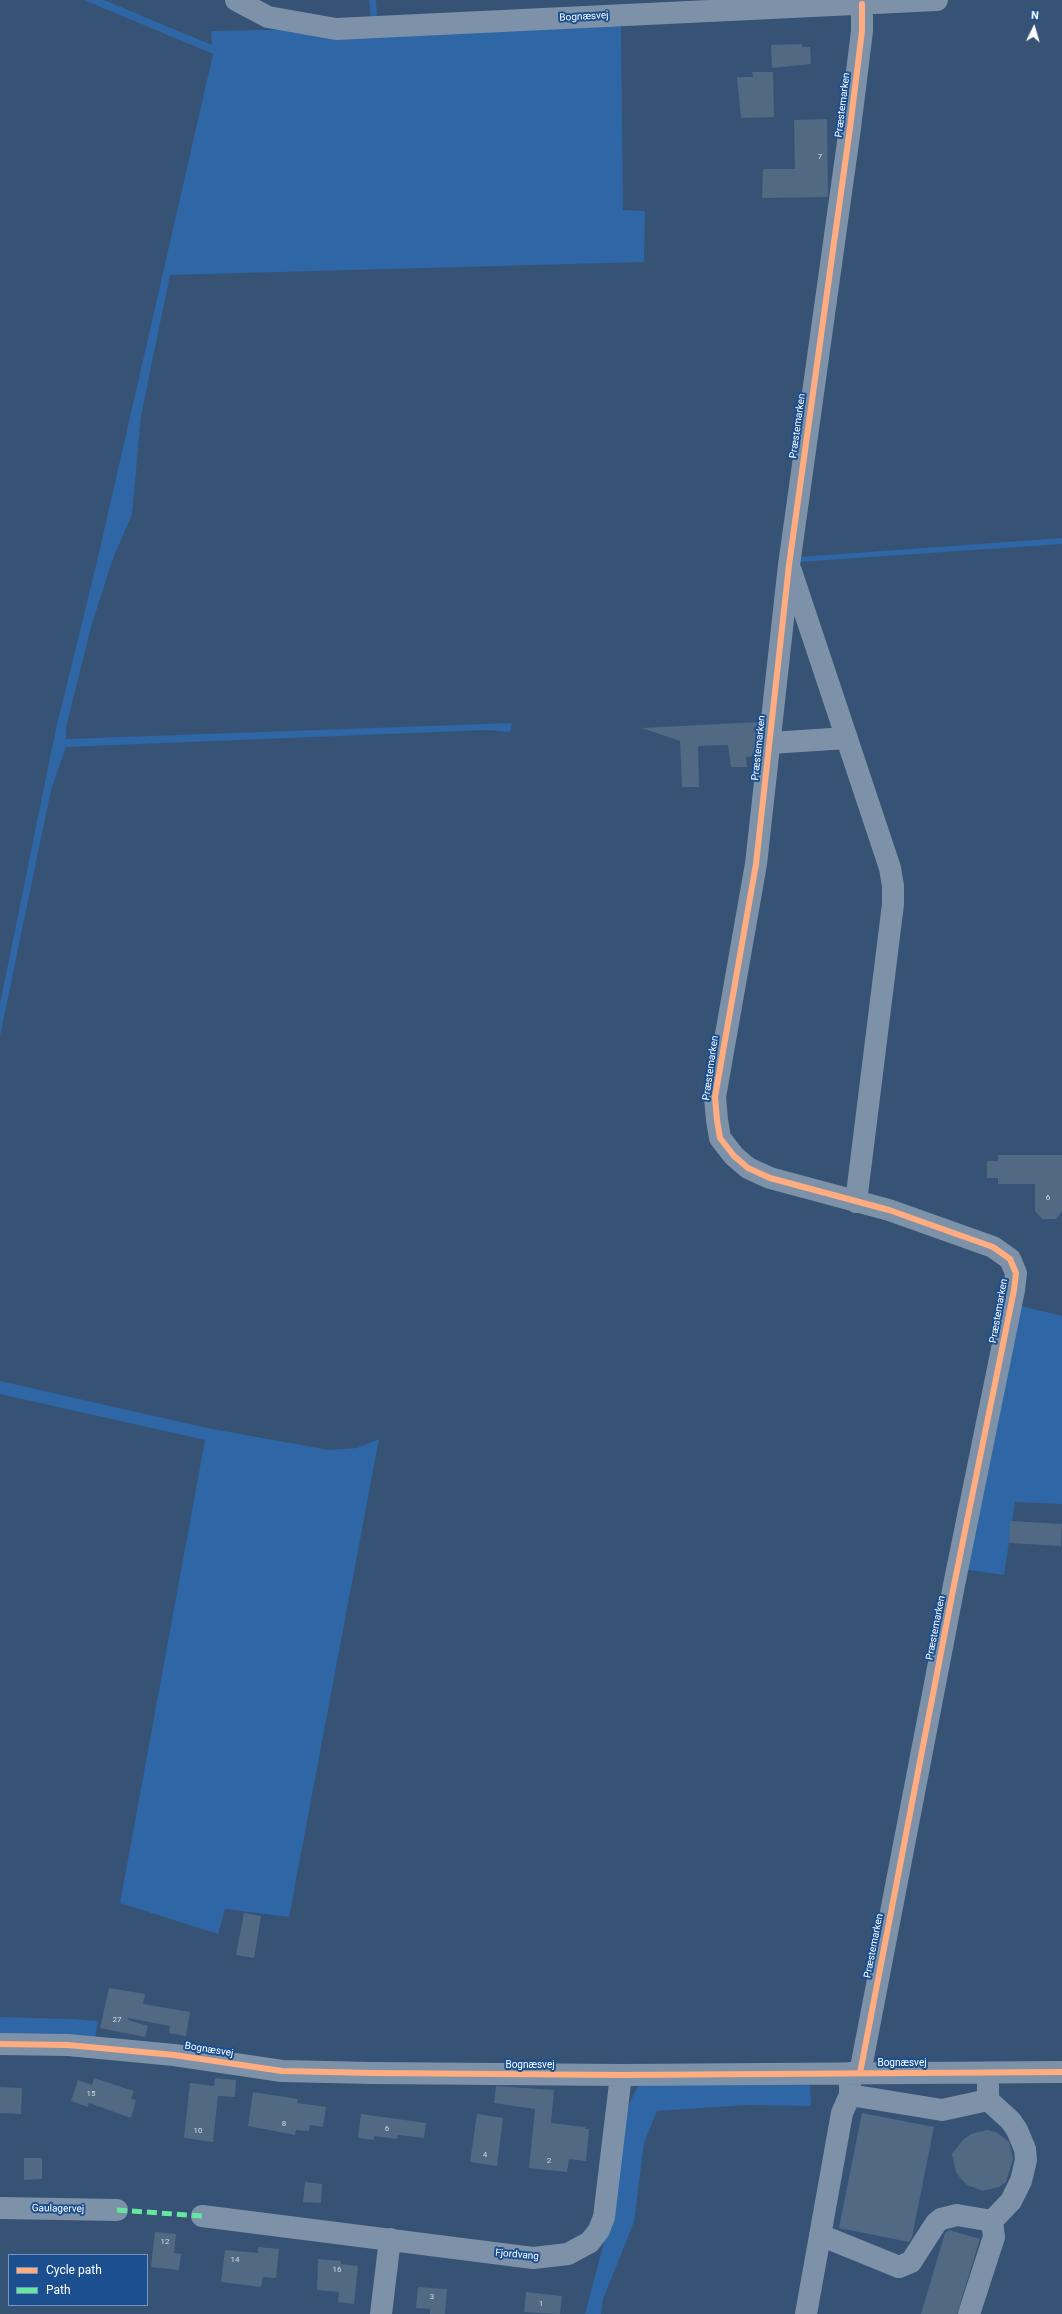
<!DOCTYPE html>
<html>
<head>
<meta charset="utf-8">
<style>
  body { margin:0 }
  #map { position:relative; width:1062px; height:2314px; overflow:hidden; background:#365274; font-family:Roboto,sans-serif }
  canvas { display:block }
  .legend { position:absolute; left:8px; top:2254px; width:140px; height:52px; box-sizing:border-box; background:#1b4f8f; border:1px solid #7695bc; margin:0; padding:5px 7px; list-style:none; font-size:12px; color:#fff }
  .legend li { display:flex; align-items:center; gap:8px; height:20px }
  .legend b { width:20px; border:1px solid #7695bc }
  .north { position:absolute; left:1014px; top:8px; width:40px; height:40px; -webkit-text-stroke:3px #1b4f8f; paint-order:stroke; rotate:5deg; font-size:11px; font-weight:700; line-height:16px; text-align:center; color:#fff }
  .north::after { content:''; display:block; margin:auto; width:14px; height:18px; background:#fff; clip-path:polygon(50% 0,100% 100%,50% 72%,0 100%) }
</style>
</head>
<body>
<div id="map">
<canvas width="1062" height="2314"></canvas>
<ul class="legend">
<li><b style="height:5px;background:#ffac80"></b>Cycle path</li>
<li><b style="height:5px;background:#66e7a1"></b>Path</li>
</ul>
<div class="north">N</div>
</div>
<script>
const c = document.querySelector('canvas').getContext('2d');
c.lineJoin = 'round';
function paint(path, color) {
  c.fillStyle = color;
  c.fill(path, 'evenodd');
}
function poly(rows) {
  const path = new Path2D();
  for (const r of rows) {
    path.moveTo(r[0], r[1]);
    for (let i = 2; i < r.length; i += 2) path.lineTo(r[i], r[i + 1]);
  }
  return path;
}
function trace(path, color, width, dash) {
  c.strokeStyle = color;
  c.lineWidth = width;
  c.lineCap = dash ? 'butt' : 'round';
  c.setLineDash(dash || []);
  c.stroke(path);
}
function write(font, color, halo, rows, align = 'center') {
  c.font = font + ' Roboto,sans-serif';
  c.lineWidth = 4;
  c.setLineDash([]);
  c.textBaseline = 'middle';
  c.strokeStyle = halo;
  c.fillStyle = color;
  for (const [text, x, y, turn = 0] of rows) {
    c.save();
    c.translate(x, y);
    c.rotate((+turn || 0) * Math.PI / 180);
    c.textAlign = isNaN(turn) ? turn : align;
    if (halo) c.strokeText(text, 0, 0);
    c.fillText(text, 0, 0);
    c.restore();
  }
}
const green = poly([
  [84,0,104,0,212,45,211,31,621,23,623,210,645,211,644,262,170,275,141,416,132,514,112,561,91,627,66,727,66,739,512,723,510,732,487,730,66,747,51,790,0,1036,0,1004,55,733,98,557,213,54],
  [369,0,376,0,377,17,371,20],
  [1062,538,1062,544,799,562,799,557],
  [1017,1305,1062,1316,1062,1504,1015,1502,1004,1575,961,1569],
  [0,1381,207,1428,329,1450,357,1448,379,1439,289,1917,225,1909,218,1934,120,1903,205,1440,0,1394],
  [0,2017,73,2019,98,2021,95,2038,0,2037],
  [641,2080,810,2081,811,2106,746,2105,657,2111,644,2143,634,2222,603,2299,601,2314,585,2314,609,2223,626,2110]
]);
const building = poly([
  [802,44,802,47,810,47,811,64,772,68,771,45],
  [752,72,773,72,774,117,741,118,737,77,753,77],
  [827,119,828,197,762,198,763,169,795,169,794,120],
  [758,722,755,756,746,757,747,767,731,767,728,745,698,746,699,787,682,787,680,741,642,728],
  [998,1155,1062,1155,1062,1211,1056,1219,1042,1219,1035,1211,1035,1184,998,1184,998,1178,987,1178,987,1161,998,1161],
  [1010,1521,1062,1524,1061,1546,1009,1543],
  [244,1913,261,1916,254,1958,236,1955],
  [109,1988,145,1994,143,2004,190,2012,186,2036,169,2033,170,2026,128,2018,128,2020,148,2026,145,2037,100,2028],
  [94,2078,134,2091,131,2099,136,2100,131,2118,89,2103,88,2107,71,2101,78,2080,92,2085],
  [215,2078,236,2080,235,2097,218,2096,213,2142,184,2138,190,2083,214,2086],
  [496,2086,554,2090,551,2123,585,2127,585,2129,589,2129,586,2161,569,2159,567,2172,529,2168,535,2109,494,2103],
  [0,2087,22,2088,21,2114,0,2113],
  [253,2092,298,2099,297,2103,326,2107,323,2127,310,2125,309,2131,296,2130,295,2135,248,2126],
  [862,2113,934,2127,912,2237,909,2242,839,2228],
  [361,2114,426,2123,424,2138,398,2135,397,2139,374,2136,374,2140,358,2138],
  [477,2114,503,2118,497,2166,470,2162],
  [987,2130,996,2132,1009,2142,1013,2159,1006,2182,999,2187,983,2191,967,2185,961,2179,956,2172,952,2154,963,2140,971,2134],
  [24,2158,42,2158,42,2179,24,2180],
  [305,2182,322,2184,321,2203,303,2202],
  [949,2230,980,2239,957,2314,921,2314,945,2233],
  [155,2232,176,2234,174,2253,181,2254,179,2270,151,2267],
  [258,2247,279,2249,276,2278,263,2277,261,2287,221,2282,225,2250,258,2253],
  [318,2259,341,2261,341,2264,358,2266,354,2304,338,2302,339,2292,317,2290],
  [418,2287,447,2289,445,2314,430,2314,430,2309,416,2308],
  [526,2292,562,2296,560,2314,524,2312]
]);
const minor = poly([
  [236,0,268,17,336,29,937,0],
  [791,571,890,868,893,886,893,904,856,1202],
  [770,743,847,738],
  [0,2044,68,2045,174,2055,282,2071,372,2073,621,2075,1062,2072],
  [860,2073,954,1585,1014,1290,1016,1273,1010,1259,993,1247,889,1210,770,1178,748,1168,734,1156,720,1138,717,1120,715,1097,756,864,789,565,850,128,862,31,862,4],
  [850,2095,942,2110,988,2100,988,2085],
  [0,2208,117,2210],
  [202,2216,533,2258,568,2254,590,2242,599,2230,604,2217,621,2075],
  [820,2235,899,2267,911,2262,936,2223,941,2219,957,2215,992,2221,1011,2201,1021,2181,1026,2160,1025,2149,1017,2130,1011,2121,988,2100],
  [381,2314,390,2239],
  [806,2314,842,2113,850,2095,850,2073],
  [969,2314,994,2237,992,2221]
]);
const quiet = poly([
  [117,2210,202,2216]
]);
const cycleway = poly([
  [0,2044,68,2045,174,2055,282,2071,372,2073,621,2075,1062,2072],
  [860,2073,954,1585,1014,1290,1016,1273,1010,1259,993,1247,889,1210,770,1178,748,1168,734,1156,720,1138,717,1120,715,1097,756,864,789,565,850,128,862,31,862,4]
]);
const numberNames = [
  ["7",820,157],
  ["6",1048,1198],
  ["27",117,2020],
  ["15",91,2094],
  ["8",284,2124],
  ["6",387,2129],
  ["10",198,2131],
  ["4",485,2155],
  ["2",549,2161],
  ["12",165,2242],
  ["14",235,2260],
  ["16",337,2270],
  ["3",432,2297],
  ["1",541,2304]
];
const streetNames = [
  ["Bognæsvej",584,17,-3],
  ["Præstemarken",843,105,-83],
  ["Præstemarken",798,426,-82],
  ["Præstemarken",759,748,-84],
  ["Præstemarken",711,1068,-82],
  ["Præstemarken",999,1311,-80],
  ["Præstemarken",936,1628,-79],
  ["Præstemarken",874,1946,-79],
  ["Bognæsvej",209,2050,9],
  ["Bognæsvej",902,2063],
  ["Bognæsvej",530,2065],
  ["Gaulagervej",58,2209,1],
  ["Fjordvang",517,2255,5]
];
paint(green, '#2f66a5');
paint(building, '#526984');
trace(minor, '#7d92a8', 22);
trace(quiet, '#66e7a1', 5, [10, 5]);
trace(cycleway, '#ffac80', 6);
write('8px', '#d4dae0', null, numberNames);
write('10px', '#fff', '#1b4f8f', streetNames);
</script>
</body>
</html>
